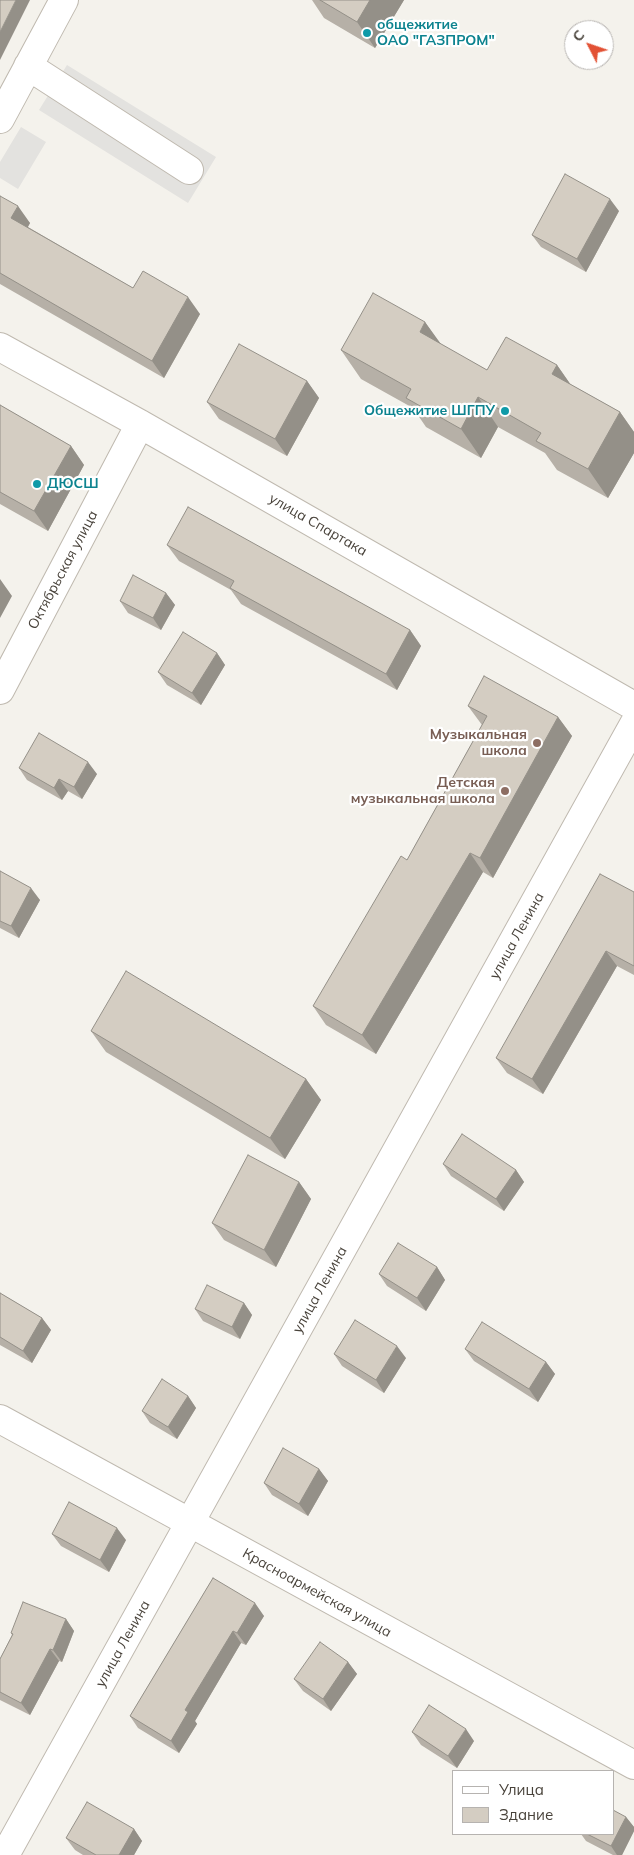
<!DOCTYPE html>
<html>
<head>
<meta charset="utf-8">
<style>
  body { margin:0 }
  #map { position:relative; width:634px; height:1855px; overflow:hidden; background:#f4f2ec; font-family:Mulish,sans-serif }
  canvas { display:block }
  .legend { position:absolute; left:452px; top:1770px; width:162px; height:65px; box-sizing:border-box; background:#fff; border:1px solid #b6b3b0; margin:0; padding:6px 9px; list-style:none; font-size:15px; color:#48423a }
  .legend li { display:flex; align-items:center; gap:10px; height:25px }
  .legend b { width:25px; border:1px solid #b6b3b0 }
  .north { position:absolute; left:564px; top:20px; width:50px; height:50px; box-sizing:border-box; background:#fff; border:1px solid #b6b3b0; border-radius:50%; rotate:311deg; font-size:14px; font-weight:700; line-height:20px; text-align:center; color:#48423a }
  .north::after { content:''; display:block; margin:auto; width:18px; height:22px; background:#e25134; clip-path:polygon(50% 0,100% 100%,50% 72%,0 100%) }
</style>
</head>
<body>
<div id="map">
<canvas width="634" height="1855"></canvas>
<ul class="legend">
<li><b style="height:6px;background:#fff"></b>Улица</li>
<li><b style="height:14px;background:#d4cdc2"></b>Здание</li>
</ul>
<div class="north">С</div>
</div>
<script>
const c = document.querySelector('canvas').getContext('2d');
c.lineJoin = 'round';
function paint(path, color) {
  c.fillStyle = color;
  c.fill(path, 'evenodd');
}
function poly(rows) {
  const path = new Path2D();
  for (const r of rows) {
    path.moveTo(r[0], r[1]);
    for (let i = 2; i < r.length; i += 2) path.lineTo(r[i], r[i + 1]);
  }
  return path;
}
function trace(path, color, width, dash) {
  c.strokeStyle = color;
  c.lineWidth = width;
  c.lineCap = dash ? 'butt' : 'round';
  c.setLineDash(dash || []);
  c.stroke(path);
}
function write(font, color, halo, rows, align = 'center') {
  c.font = font + ' Mulish,sans-serif';
  c.lineWidth = 4.5;
  c.setLineDash([]);
  c.textBaseline = 'middle';
  c.strokeStyle = halo;
  c.fillStyle = color;
  for (const [text, x, y, turn = 0] of rows) {
    c.save();
    c.translate(x, y);
    c.rotate((+turn || 0) * Math.PI / 180);
    c.textAlign = isNaN(turn) ? turn : align;
    if (halo) c.strokeText(text, 0, 0);
    c.fillText(text, 0, 0);
    c.restore();
  }
}
const parking = poly([
  [67,65,216,157,188,203,39,110],
  [21,127,46,142,18,189,0,178,0,162]
]);
const minor = poly([
  [28,66,189,170],
  [0,119,64,0],
  [0,347,140,424,634,706],
  [0,690,140,424],
  [0,1419,634,1765],
  [5,1855,634,724]
]);
const wall = poly([
  [312,0,404,0,375,48,324,18],
  [0,196,30,223,28,227,133,288,200,314,164,378,0,284],
  [619,211,586,272,541,247,532,235],
  [425,322,440,344,487,370,557,365,570,384,620,412,634,432,634,453,608,498,557,470,545,453,498,427,481,458,426,427,413,408,361,379,341,350],
  [307,381,319,398,287,456,219,419,207,402],
  [0,405,71,446,84,465,48,531,0,504],
  [167,545,410,630,421,646,397,690,241,604,231,590,179,561],
  [166,593,175,605,161,630,128,613,120,601],
  [217,653,225,665,201,705,167,685,158,672],
  [468,706,558,717,572,736,493,878,483,872,376,1054,326,1025,313,1006,407,860,482,725],
  [19,768,97,774,82,799,68,791,62,800,27,780],
  [0,871,40,900,19,938,0,928],
  [634,892,634,975,617,966,543,1094,507,1073,496,1058],
  [91,1031,306,1079,321,1100,285,1159,106,1052],
  [443,1164,516,1170,524,1182,504,1211,451,1176],
  [299,1182,311,1199,276,1267,224,1240,212,1223],
  [437,1267,445,1280,426,1311,387,1286,379,1274],
  [0,1293,42,1318,51,1330,32,1363,0,1345],
  [244,1303,252,1315,240,1339,203,1321,195,1309],
  [465,1349,546,1362,555,1374,538,1402,474,1361],
  [334,1354,406,1358,384,1393,342,1366],
  [188,1396,196,1408,177,1439,150,1423,142,1411],
  [319,1469,328,1481,308,1516,272,1495,264,1483],
  [52,1534,126,1540,109,1572,61,1546],
  [213,1578,264,1616,246,1645,241,1643,195,1721,197,1724,179,1753,138,1728,130,1716],
  [66,1619,74,1631,62,1662,59,1661,30,1715,0,1700,0,1659,12,1635,11,1633],
  [348,1662,357,1674,331,1711,303,1691,294,1679],
  [412,1732,474,1741,457,1768,421,1745],
  [626,1817,634,1827,634,1831,622,1855,613,1855,586,1841,581,1834,613,1834],
  [134,1829,142,1841,134,1855,83,1855,75,1850,66,1838]
]);
const shadedWall = poly([
  [16,0,30,0,0,60,0,32],
  [370,0,404,0,375,48,357,22],
  [610,199,619,211,586,272,577,259],
  [18,206,30,223,23,235,11,218],
  [188,297,200,314,164,378,152,361],
  [425,322,446,351,420,332],
  [557,365,578,395,552,374],
  [307,381,319,398,287,456,275,439],
  [478,397,498,427,481,458,461,429],
  [620,412,634,432,634,453,608,498,588,469],
  [71,446,84,465,48,531,34,511],
  [0,579,12,596,0,618],
  [166,593,175,605,161,630,153,618],
  [410,630,421,646,397,690,386,674],
  [217,653,225,665,201,705,192,693],
  [558,717,572,736,493,878,480,858],
  [88,762,97,774,82,799,74,787],
  [59,779,68,791,62,800,54,788],
  [470,853,483,872,376,1054,362,1035],
  [31,888,40,900,19,938,11,926],
  [606,951,617,966,543,1094,532,1079],
  [306,1079,321,1100,285,1159,270,1138],
  [516,1170,524,1182,504,1211,496,1199],
  [299,1182,311,1199,276,1267,264,1250],
  [437,1267,445,1280,426,1311,417,1298],
  [244,1303,252,1315,240,1339,232,1327],
  [42,1318,51,1330,32,1363,23,1351],
  [397,1346,406,1358,384,1393,376,1380],
  [546,1362,555,1374,538,1402,529,1389],
  [188,1396,196,1408,177,1439,168,1427],
  [319,1469,328,1481,308,1516,299,1504],
  [117,1528,126,1540,109,1572,100,1560],
  [255,1603,264,1616,246,1645,237,1633],
  [66,1619,74,1631,62,1662,53,1650],
  [233,1631,241,1643,195,1721,197,1724,179,1753,171,1741,185,1710],
  [50,1649,59,1661,30,1715,21,1703],
  [348,1662,357,1674,331,1711,323,1699],
  [466,1729,474,1741,457,1768,448,1756],
  [626,1817,634,1827,634,1831,622,1855,617,1855,611,1846],
  [134,1829,142,1841,134,1855,119,1855]
]);
const building = poly([
  [0,0,16,0,0,32,0,0],
  [320,0,370,0,357,22,320,0],
  [565,174,610,199,577,259,532,235,565,174],
  [0,196,18,206,11,218,133,288,143,271,188,297,152,361,0,273,0,196],
  [373,293,425,322,420,332,487,370,506,337,557,365,552,374,620,412,588,469,536,441,541,433,478,397,461,429,406,398,411,389,341,350,373,293],
  [239,344,307,381,275,439,207,402,239,344],
  [0,405,71,446,34,511,0,492,0,405],
  [188,507,410,630,386,674,230,588,234,581,167,545,188,507],
  [133,575,166,593,153,618,120,601,133,575],
  [183,632,217,653,192,693,158,672,183,632],
  [484,676,558,717,480,858,470,853,362,1035,313,1006,401,856,407,860,487,716,468,706,484,676],
  [39,733,88,762,74,787,59,779,54,788,19,768,39,733],
  [0,871,31,888,11,926,0,921,0,871],
  [600,874,634,892,634,966,606,951,532,1079,496,1058,600,874],
  [126,971,306,1079,270,1138,91,1031,126,971],
  [462,1134,516,1170,496,1199,443,1164,462,1134],
  [248,1155,299,1182,264,1250,212,1223,248,1155],
  [398,1243,437,1267,417,1298,379,1274,398,1243],
  [207,1285,244,1303,232,1327,195,1309,207,1285],
  [0,1293,42,1318,23,1351,0,1337,0,1293],
  [355,1320,397,1346,376,1380,334,1354,355,1320],
  [482,1322,546,1362,529,1389,465,1349,482,1322],
  [162,1379,188,1396,168,1427,142,1411,162,1379],
  [283,1448,319,1469,299,1504,264,1483,283,1448],
  [69,1502,117,1528,100,1560,52,1534,69,1502],
  [213,1578,255,1603,237,1633,233,1631,185,1710,188,1712,171,1741,130,1716,213,1578],
  [23,1602,66,1619,53,1650,50,1649,21,1703,0,1692,0,1659,13,1634,11,1633,23,1602],
  [320,1642,348,1662,323,1699,294,1679,320,1642],
  [429,1705,466,1729,448,1756,412,1732,429,1705],
  [87,1802,134,1829,119,1855,96,1855,66,1838,87,1802],
  [613,1810,626,1817,611,1846,587,1834,613,1834,613,1810]
]);
const markers = [
  [367,33,5,"#0f9aa8"],
  [505,411,5,"#0f9aa8"],
  [37,484,5,"#0f9aa8"],
  [537,743,5,"#8d6e63"],
  [505,791,5,"#8d6e63"]
];
const cultureNames = [
  ["общежитие",377,25],
  ["ОАО \"ГАЗПРОМ\"",377,41],
  ["Общежитие ШГПУ",495,411,"right"],
  ["ДЮСШ",47,484]
];
const streetNames = [
  ["улица Спартака",318,525,30],
  ["Октябрьская улица",63,570,-62],
  ["улица Ленина",517,936,-61],
  ["улица Ленина",320,1290,-61],
  ["Красноармейская улица",317,1593,29],
  ["улица Ленина",123,1644,-61]
];
const educationNames = [
  ["Музыкальная",527,735],
  ["школа",527,751],
  ["Детская",495,783],
  ["музыкальная школа",495,799]
];
paint(parking, '#e3e2df');
trace(minor, '#bfb9af', 30);
trace(minor, '#fff', 28);
paint(wall, '#b6b0a7');
paint(shadedWall, '#949088');
paint(building, '#d4cdc2');
trace(building, '#949088', 1);
for (const [x, y, r, color] of markers) {
  const dot = new Path2D();
  dot.arc(x, y, r, 0, 2 * Math.PI);
  c.fillStyle = color;
  c.fill(dot);
  trace(dot, '#fff', 2);
}
write('bold 14px', '#0d838f', '#fff', cultureNames, 'left');
write('14px', '#48423a', '#fff', streetNames);
write('bold 14px', '#785e54', '#fff', educationNames, 'right');
</script>
</body>
</html>
